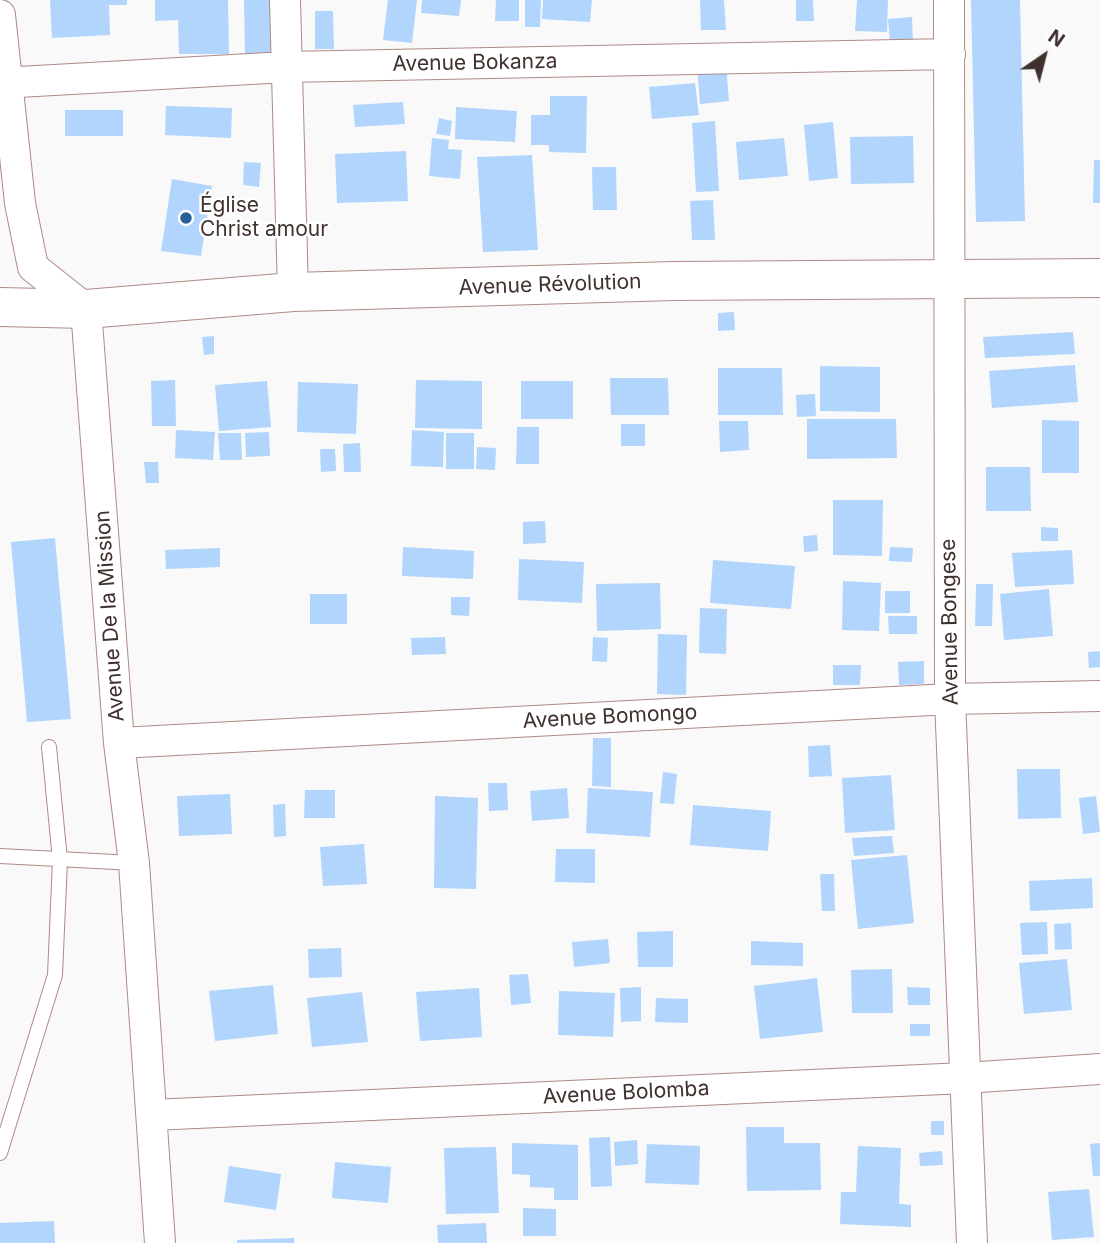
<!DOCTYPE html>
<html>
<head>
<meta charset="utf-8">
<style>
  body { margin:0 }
  #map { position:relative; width:1100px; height:1243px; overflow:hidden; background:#f9f9f9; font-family:Inter,sans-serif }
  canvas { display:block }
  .north { position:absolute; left:1009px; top:21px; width:70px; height:70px; -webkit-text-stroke:5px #fff; paint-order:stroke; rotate:35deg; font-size:19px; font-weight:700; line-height:28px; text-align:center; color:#40302e }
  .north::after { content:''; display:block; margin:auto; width:24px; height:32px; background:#40302e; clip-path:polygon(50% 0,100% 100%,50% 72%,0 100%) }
</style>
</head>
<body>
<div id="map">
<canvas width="1100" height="1243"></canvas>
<div class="north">N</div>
</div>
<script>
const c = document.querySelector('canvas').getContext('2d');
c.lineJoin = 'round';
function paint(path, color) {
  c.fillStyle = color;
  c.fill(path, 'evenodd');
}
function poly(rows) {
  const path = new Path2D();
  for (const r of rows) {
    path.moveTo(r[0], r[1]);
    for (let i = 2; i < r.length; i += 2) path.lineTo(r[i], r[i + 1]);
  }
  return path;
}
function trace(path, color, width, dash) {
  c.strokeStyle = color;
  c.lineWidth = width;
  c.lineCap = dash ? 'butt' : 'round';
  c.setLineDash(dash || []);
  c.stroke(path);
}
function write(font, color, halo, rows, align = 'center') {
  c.font = font + ' Inter,sans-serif';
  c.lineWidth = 5;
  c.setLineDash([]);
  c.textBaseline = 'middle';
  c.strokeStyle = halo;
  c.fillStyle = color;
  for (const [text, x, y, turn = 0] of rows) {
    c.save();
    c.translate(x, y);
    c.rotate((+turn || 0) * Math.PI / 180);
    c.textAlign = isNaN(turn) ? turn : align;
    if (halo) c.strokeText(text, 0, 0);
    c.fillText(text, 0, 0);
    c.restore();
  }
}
const building = poly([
  [50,0,127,0,127,5,109,5,110,35,52,38],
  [155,0,228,0,229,54,179,54,178,20,155,21],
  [244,0,271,0,272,56,245,56],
  [388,0,417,0,412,43,383,40],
  [422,0,461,0,459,16,421,13],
  [496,0,519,0,519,21,495,21],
  [525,0,541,0,540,27,525,27],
  [543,0,592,0,590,22,542,19],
  [700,0,724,0,726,30,701,30],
  [796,0,813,0,814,21,796,21],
  [857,0,888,0,887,32,855,31],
  [971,0,1020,0,1025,221,976,222],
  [315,11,333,11,334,49,315,49],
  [912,17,913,40,890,41,888,19],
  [726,65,729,101,700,104,697,67],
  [695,83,699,115,652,119,649,87],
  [550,96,587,96,586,153,549,152,549,145,531,145,531,115,550,115],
  [403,102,405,124,355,127,353,105],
  [166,106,232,108,231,138,165,135],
  [456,107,517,111,515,142,455,139],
  [65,110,123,110,123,136,65,136],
  [439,118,452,121,450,136,436,134],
  [715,121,719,191,696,192,692,123],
  [833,122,838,178,809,181,804,125],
  [913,136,914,183,851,184,850,137],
  [432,138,449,140,448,149,462,150,460,179,429,176],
  [784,138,788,176,739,180,736,142],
  [406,151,408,201,337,203,335,154],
  [532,155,538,250,483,252,477,157],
  [1094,160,1100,160,1100,203,1093,203],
  [244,162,261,163,259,187,243,185],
  [592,167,616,167,617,210,593,210],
  [172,179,212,186,201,256,161,251],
  [713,200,715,240,692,240,690,201],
  [734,312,735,330,718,331,718,313],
  [1073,332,1075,354,985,358,983,337],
  [214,336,214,354,204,355,202,337],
  [1075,365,1078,402,992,408,989,371],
  [820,366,880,367,880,412,820,411],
  [718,368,782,368,783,415,718,415],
  [610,378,668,378,669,415,611,415],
  [175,380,176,426,152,426,151,381],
  [416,380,482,381,482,429,415,428],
  [267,381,271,427,219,431,215,385],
  [521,381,573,381,573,419,521,419],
  [298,382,358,384,356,434,297,432],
  [815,394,816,416,797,417,796,395],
  [807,419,896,419,897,458,807,459],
  [1042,420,1079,421,1079,473,1042,473],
  [719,421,748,421,749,450,720,452],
  [621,424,645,424,645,446,621,446],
  [517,427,539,427,539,464,516,464],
  [176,430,215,432,213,460,175,458],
  [412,430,444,432,443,467,411,466],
  [269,432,270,456,246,457,245,433],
  [218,433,241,433,242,460,220,460],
  [446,433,474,433,474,469,446,469],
  [360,443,361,472,344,472,343,444],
  [477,447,496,448,495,470,476,469],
  [320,449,335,449,336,471,321,472],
  [144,462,158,462,159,483,146,483],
  [986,467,1030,467,1031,511,986,511],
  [833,500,883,500,882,556,833,555],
  [545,521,546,543,523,544,523,522],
  [1041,527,1058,528,1058,541,1041,541],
  [817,535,818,551,804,552,803,536],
  [55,538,71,719,27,722,11,542],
  [403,547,474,551,473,579,402,576],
  [890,547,913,548,912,562,889,561],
  [220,548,220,567,166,569,165,550],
  [1072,550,1074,584,1015,587,1012,553],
  [519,559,584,562,582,603,518,600],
  [713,560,795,566,791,609,710,603],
  [843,581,881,583,879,631,842,630],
  [660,583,661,629,597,631,596,584],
  [976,584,993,584,992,626,975,626],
  [1049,589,1053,636,1004,640,1000,594],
  [885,591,910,591,910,613,885,613],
  [310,594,347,594,347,624,310,624],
  [451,597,470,597,469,616,451,615],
  [700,608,727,609,726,654,699,653],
  [888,616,917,616,917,634,889,634],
  [658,634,687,635,686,695,657,694],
  [445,637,446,654,412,655,411,638],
  [593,637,608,638,607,662,592,661],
  [1100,651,1100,667,1089,668,1088,652],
  [924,661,924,684,899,685,898,662],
  [833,665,861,665,860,685,833,685],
  [593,738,611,738,611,787,592,786],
  [830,745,832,776,809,777,808,746],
  [1017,769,1060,769,1061,818,1018,819],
  [663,772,677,774,674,804,660,803],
  [891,775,895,830,845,833,842,778],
  [488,783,507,783,508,810,489,811],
  [567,788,569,818,532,821,530,791],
  [588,788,653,792,650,837,586,833],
  [305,790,335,790,335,818,304,818],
  [230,794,232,834,179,836,177,796],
  [435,796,478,798,476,889,434,888],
  [1096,796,1100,832,1083,834,1079,798],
  [285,804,286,836,274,837,273,805],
  [693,805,771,811,768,851,690,845],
  [892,836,894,853,854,856,852,838],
  [364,844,367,884,323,886,320,847],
  [556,849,595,849,595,883,555,882],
  [907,855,914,923,858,929,851,860],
  [820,874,834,874,835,911,822,911],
  [1092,878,1093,908,1030,911,1029,881],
  [1047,922,1048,954,1022,955,1020,923],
  [1071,923,1072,949,1055,950,1054,924],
  [673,931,673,967,638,967,637,932],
  [608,939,610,963,574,967,572,942],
  [751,941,803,943,803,966,751,965],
  [341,948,342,977,309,978,308,949],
  [1067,959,1072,1010,1024,1014,1019,963],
  [892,969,893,1013,852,1013,851,970],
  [528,974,531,1003,511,1005,509,975],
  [817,978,823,1032,760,1039,754,986],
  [273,985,278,1034,215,1041,209,991],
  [641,987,641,1021,621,1022,620,988],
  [907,987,930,988,930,1005,908,1005],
  [479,988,482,1037,420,1041,416,992],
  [559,991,615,993,613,1037,558,1035],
  [362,992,368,1042,312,1047,307,998],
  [656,998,688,999,688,1023,655,1022],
  [910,1024,930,1024,930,1036,910,1036],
  [931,1121,944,1121,944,1135,931,1135],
  [746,1127,784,1127,784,1143,820,1143,821,1190,747,1191],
  [610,1137,612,1186,591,1187,589,1138],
  [637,1140,638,1164,615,1166,614,1142],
  [512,1143,578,1145,578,1200,554,1200,554,1188,530,1187,530,1175,512,1174],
  [1100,1143,1100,1176,1093,1176,1090,1144],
  [647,1144,700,1146,699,1185,645,1183],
  [858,1146,901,1148,899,1204,911,1205,911,1227,840,1224,841,1192,856,1192],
  [496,1147,499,1213,446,1214,444,1148],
  [942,1151,943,1165,920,1166,919,1153],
  [335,1162,391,1167,388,1203,332,1198],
  [229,1166,281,1174,276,1210,224,1202],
  [1089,1189,1094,1237,1052,1240,1048,1192],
  [523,1208,556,1209,556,1236,523,1236],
  [54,1221,55,1243,0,1243,0,1223],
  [486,1223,487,1243,438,1243,437,1225],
  [294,1238,294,1243,237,1243,237,1240]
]);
const lane = poly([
  [0,856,134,863],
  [0,1153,55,975,60,860,49,747]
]);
const street = poly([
  [285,0,293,292],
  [949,0,950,699,972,1243],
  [0,15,20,203,33,267,86,309,119,743,134,863,160,1243],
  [0,83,286,67,950,54],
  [119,743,950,699,1100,696],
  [152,1115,965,1078,1100,1069]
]);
const secondary = poly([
  [0,307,86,309,293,292,674,281,1100,278]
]);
const markers = [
  [186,218,7,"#275f97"]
];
const streetNames = [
  ["Avenue Bokanza",475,63,-1],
  ["Avenue Révolution",550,285,-2],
  ["Avenue De la Mission",110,616,-94],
  ["Avenue Bongese",950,622,-91],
  ["Avenue Bomongo",610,717,-3],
  ["Avenue Bolomba",626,1093,-3]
];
const poiNames = [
  ["Église",200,206],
  ["Christ amour",200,230]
];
paint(building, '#b1d5fc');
trace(lane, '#b08984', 16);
trace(street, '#b08984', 32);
trace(secondary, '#b08984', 40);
trace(lane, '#fff', 14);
trace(street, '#fff', 30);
trace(secondary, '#fff', 38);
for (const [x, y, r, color] of markers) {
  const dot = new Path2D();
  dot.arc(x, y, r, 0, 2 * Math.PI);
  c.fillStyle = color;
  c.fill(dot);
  trace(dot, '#fff', 2.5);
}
write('21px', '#40302e', '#fff', streetNames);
write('21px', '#40302e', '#fff', poiNames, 'left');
</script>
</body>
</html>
